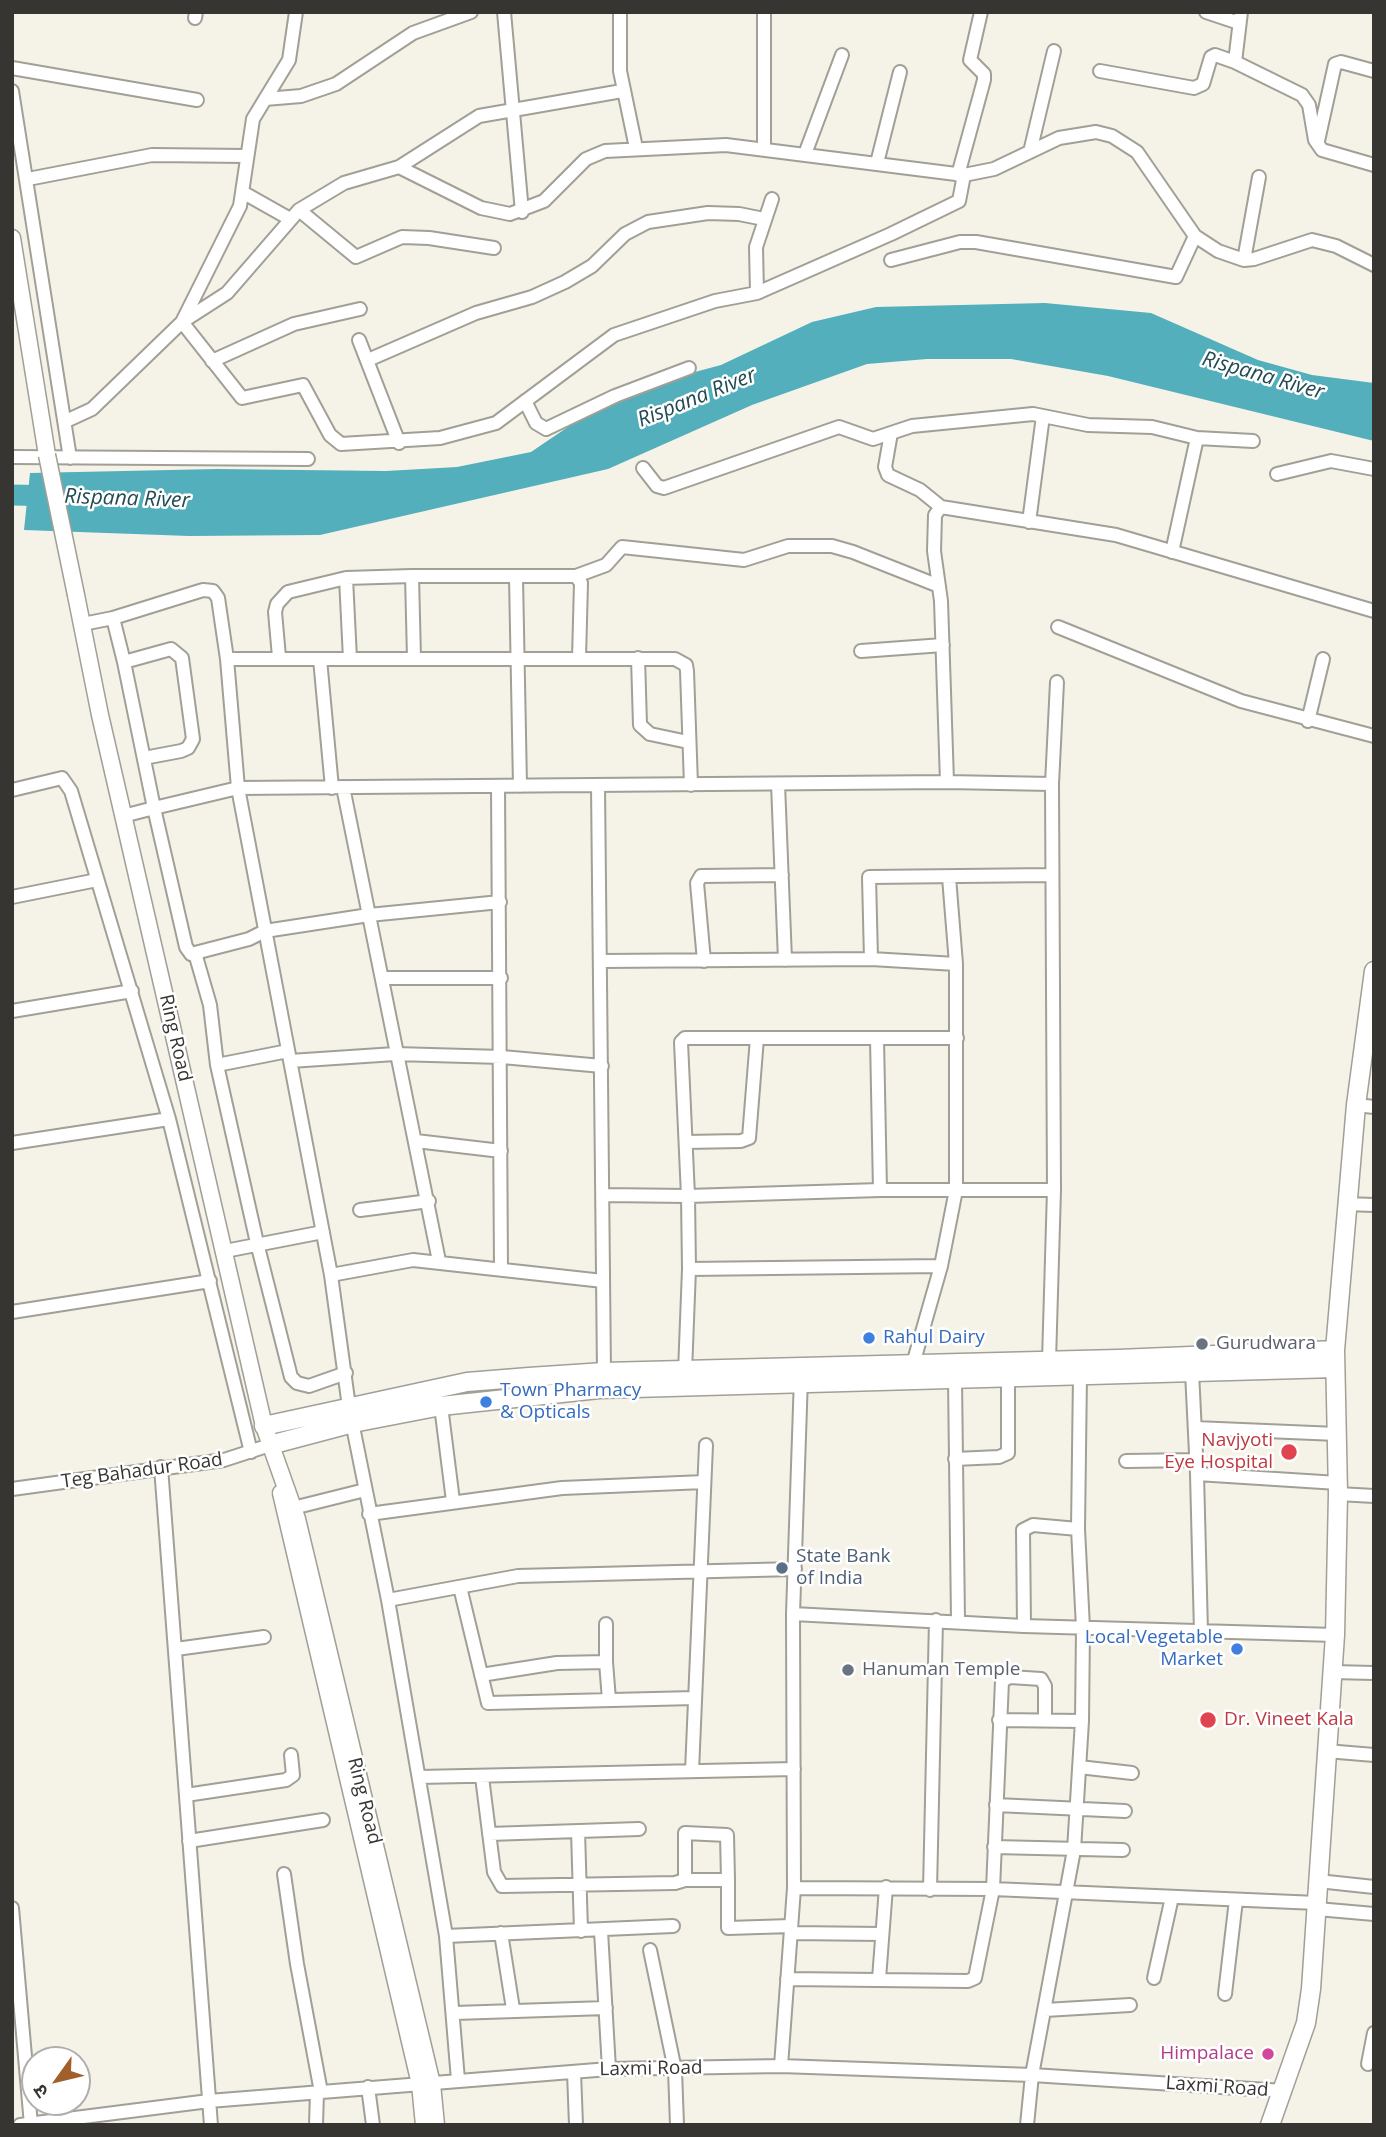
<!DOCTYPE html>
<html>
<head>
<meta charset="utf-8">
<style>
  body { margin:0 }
  #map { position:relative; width:1386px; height:2137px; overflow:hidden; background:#f5f3e8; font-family:"Open Sans","Noto Sans Devanagari",sans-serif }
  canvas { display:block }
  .frame { position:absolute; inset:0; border:14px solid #363531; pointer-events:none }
  .north { position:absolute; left:21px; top:2046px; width:70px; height:70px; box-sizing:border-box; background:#fff; border:2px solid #afaead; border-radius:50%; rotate:236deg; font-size:19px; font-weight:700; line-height:28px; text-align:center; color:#363531 }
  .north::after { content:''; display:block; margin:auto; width:24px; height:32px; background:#a1602a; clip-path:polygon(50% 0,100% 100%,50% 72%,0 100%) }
</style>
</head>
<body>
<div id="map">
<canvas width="1386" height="2137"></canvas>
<div class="frame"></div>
<div class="north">उ</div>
</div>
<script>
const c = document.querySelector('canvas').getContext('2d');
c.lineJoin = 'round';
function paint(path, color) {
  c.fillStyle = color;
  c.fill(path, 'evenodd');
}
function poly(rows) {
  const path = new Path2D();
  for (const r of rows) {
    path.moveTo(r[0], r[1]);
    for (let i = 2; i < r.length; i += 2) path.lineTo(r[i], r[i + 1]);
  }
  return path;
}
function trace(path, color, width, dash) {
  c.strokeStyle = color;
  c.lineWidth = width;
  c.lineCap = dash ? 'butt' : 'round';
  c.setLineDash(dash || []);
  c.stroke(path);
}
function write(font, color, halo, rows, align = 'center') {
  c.font = font + ' "Open Sans",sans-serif';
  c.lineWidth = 5;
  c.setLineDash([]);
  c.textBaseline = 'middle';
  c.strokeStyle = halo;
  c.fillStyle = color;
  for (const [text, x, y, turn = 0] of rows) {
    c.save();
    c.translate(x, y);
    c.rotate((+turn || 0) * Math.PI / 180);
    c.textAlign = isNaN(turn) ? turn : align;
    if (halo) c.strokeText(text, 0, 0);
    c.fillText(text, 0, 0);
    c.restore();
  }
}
const water = poly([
  [1045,303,1151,313,1258,360,1312,375,1374,383,1374,441,1108,376,1011,359,927,359,867,364,752,405,608,469,320,535,189,536,24,530,30,473,217,469,386,471,457,467,531,452,593,410,680,376,721,365,812,322,876,307]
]);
const river = poly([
  [12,495,56,496]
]);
const minor = poly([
  [296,12,289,60,253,119,240,206,182,322,242,398,303,385,330,435,341,444,440,438,496,423,614,335,715,301,757,293,891,234,959,201,964,175],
  [504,12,522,212],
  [620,12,620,71,636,148],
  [1206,12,1239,23],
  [1241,12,1235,62,1302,95,1309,105,1315,140,1322,150,1374,165],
  [195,18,196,12],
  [12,68,197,100],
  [1100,71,1194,88,1203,84,1211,57,1215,55,1235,62],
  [12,91,70,458],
  [265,99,301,96,336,84,413,33,471,12],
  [1318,141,1335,64,1341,62,1374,71],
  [764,149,764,12],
  [1030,152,1054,51],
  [805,154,842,55],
  [877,163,900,72],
  [399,167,479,116,622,91],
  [958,175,984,80,984,74,970,60,981,12],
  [28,179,152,155,246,156],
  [244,193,290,219],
  [299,210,356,257,402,237,429,238,494,248],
  [891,260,960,242,976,242,1176,277,1195,236],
  [1244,260,1259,177],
  [757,293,756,247,772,199],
  [359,340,399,443],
  [368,360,476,313,532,297,565,282,592,266,625,234,648,222,708,213,739,214,764,219],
  [212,361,294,324,360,309],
  [525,401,536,423,546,429,615,396,689,368],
  [1043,416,1088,425,1152,427,1197,438],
  [66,421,92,409,182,322,227,293,299,210,344,183,399,167,481,208,510,214,544,201,586,159,605,151,726,145,964,175,994,169,1059,138,1096,132,1112,136,1137,152,1195,236,1218,251,1244,260,1254,259,1312,240,1336,246,1374,265],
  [12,457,308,459],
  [643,468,657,486,664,488,839,427,873,439,891,433],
  [1277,474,1331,461,1374,469],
  [941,507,920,490,888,475,885,467,891,433,912,426,1033,414,1043,416,1029,522],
  [1172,552,1197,438,1253,441],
  [412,576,576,576,581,583,579,658],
  [576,576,606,565,622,547,744,560,788,546,832,546,853,552,939,586],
  [516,577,520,786],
  [346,578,350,659],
  [113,618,124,662],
  [83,624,113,618,203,590,213,591,218,598,227,659,238,788,331,1275,349,1407,388,1600,446,1936,458,2080],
  [1058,627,1241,701,1374,736],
  [861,651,943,645],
  [279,657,275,612,277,604,288,592,346,578,412,576,414,658],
  [638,658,640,725,650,734,688,742],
  [227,659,675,659,686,665,687,671,691,785],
  [320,659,332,788],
  [1308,721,1323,659],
  [947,782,941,601,934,551,935,515,941,507,1116,535,1374,611],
  [778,784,785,960],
  [1052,784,1057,682],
  [598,785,604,1372],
  [498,786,501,1268],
  [343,787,439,1261],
  [12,790,62,778,71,791,169,1119,251,1452],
  [123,816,154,808,124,662,171,649,182,658,193,739,188,748,181,751,144,758],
  [12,897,97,880],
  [195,953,249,939,265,931,369,915,500,902],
  [871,959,869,877,1051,875],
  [602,961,871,959,956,964],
  [704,961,697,883,701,876,782,875],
  [383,978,501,978],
  [12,1011,132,991],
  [877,1039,880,1190],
  [288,1051,217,1065,210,1005,195,953,191,954,186,947,154,808,238,788,947,782,1052,784,1054,1190,1049,1361],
  [290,1061,395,1054,502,1057,602,1066],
  [217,1065,257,1243,291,1377,297,1383,309,1386,346,1373],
  [1356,1105,1374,1107],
  [416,1141,501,1151],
  [686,1142,741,1141,749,1138,757,1038],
  [12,1143,169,1119],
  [604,1195,688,1196,681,1042,685,1038,957,1038],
  [1346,1204,1374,1205],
  [360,1210,429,1201],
  [225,1251,323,1232],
  [689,1269,688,1196,880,1190,1054,1190],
  [331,1275,413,1260,603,1281],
  [12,1312,210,1281],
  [913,1364,941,1266,956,1190,956,964,949,877],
  [685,1372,689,1269,941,1266],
  [1192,1372,1197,1474,1338,1483],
  [955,1379,958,1621],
  [441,1406,453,1501],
  [1195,1428,1337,1434],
  [955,1459,999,1457,1008,1453,1008,1371],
  [1126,1461,1196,1460],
  [161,1467,211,2125],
  [1197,1474,1201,1632],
  [12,1489,224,1460,270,1445],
  [1338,1494,1374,1496],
  [293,1508,365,1490],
  [369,1514,562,1488,704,1482],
  [460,1587,488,1703,695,1698],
  [388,1600,518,1576,795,1569],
  [793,1614,1024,1626,1335,1635],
  [1024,1626,1023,1530,1033,1525,1078,1529],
  [176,1649,264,1637],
  [606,1662,606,1624],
  [1332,1672,1374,1673],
  [481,1675,557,1663,606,1662,609,1700],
  [999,1720,1082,1721],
  [1326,1751,1374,1755],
  [1079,1767,1132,1773],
  [692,1771,706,1445],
  [419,1777,794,1769],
  [482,1777,494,1872,502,1886,675,1883,685,1880],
  [186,1795,286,1780,293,1775,291,1755],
  [996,1805,1125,1811],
  [578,1831,581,1931],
  [489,1834,639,1829],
  [189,1841,323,1820],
  [994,1847,1123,1850],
  [284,1874,297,1964,321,2092],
  [728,1880,685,1880,685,1833,727,1835,728,1880,728,1928,791,1926],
  [1318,1881,1374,1887],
  [794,1888,993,1889,1317,1903],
  [930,1890,936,1620],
  [12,1908,31,2125],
  [1317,1909,1374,1914],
  [601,1931,609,2069],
  [501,1933,513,2009],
  [791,1933,882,1934],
  [446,1936,673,1926],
  [650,1950,675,2070,677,2125],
  [1154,1978,1172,1897],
  [787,1979,968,1981,975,1978,993,1889,1002,1681,1010,1677,1041,1679,1045,1686,1045,1720],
  [879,1979,886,1887],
  [1225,1994,1236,1900],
  [1045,2010,1130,2005],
  [455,2013,606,2008],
  [1368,2064,1374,2033],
  [781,2066,794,1888,793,1614,801,1377],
  [574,2072,576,2125],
  [368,2087,373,2125],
  [20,2125,209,2101,609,2069,781,2066,1032,2075,1284,2091],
  [316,2125,317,2092],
  [1027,2125,1032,2075,1074,1850,1082,1721,1083,1628,1078,1529,1080,1375]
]);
const tertiary = poly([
  [12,238,47,455],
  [76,595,100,715,264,1426,297,1519,432,2084,436,2125],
  [281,1493,420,2084,424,2125]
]);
const secondary = poly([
  [264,1426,467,1382,529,1377,604,1372,1118,1359,1335,1350],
  [270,1445,353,1423,441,1406,599,1389,1335,1368],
  [1270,2125,1306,2023,1311,1989,1335,1635,1338,1494,1335,1350,1356,1105,1374,971]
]);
const tertiaryBridge = poly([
  [47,455,76,595]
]);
const markers = [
  [869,1338,7,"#3f7fe0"],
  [1202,1344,7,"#6b7280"],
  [486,1402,7,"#3f7fe0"],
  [1289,1452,9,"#e0444e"],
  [782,1568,7,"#5c6f8a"],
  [1237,1649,7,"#3f7fe0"],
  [848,1670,7,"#6b7280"],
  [1208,1720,9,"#e0444e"],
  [1268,2054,7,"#d1479c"]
];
const streetNames = [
  ["Ring Road",175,1038,77],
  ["Teg Bahadur Road",142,1471,-8],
  ["Ring Road",364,1801,76],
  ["Laxmi Road",651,2069,-1],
  ["Laxmi Road",1217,2087,4]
];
const shopNames = [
  ["Rahul Dairy",883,1338],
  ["Town Pharmacy",500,1391],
  ["& Opticals",500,1413],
  ["Local Vegetable",1223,1638,"right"],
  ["Market",1223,1660,"right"]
];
const worshipNames = [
  ["Gurudwara",1216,1344],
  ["Hanuman Temple",862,1670]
];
const healthNames = [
  ["Navjyoti",1273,1441],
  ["Eye Hospital",1273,1463],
  ["Dr. Vineet Kala",1224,1720,"left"]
];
const serviceNames = [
  ["State Bank",796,1557],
  ["of India",796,1579]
];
const hotelNames = [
  ["Himpalace",1254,2054]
];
const waterNames = [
  ["Rispana River",1263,376,16],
  ["Rispana River",697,398,-22],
  ["Rispana River",127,499,2]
];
paint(water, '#53afbb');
trace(river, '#53afbb', 21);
trace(minor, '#a19f96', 16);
trace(tertiary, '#a19f96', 19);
trace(secondary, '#a19f96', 21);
trace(minor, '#fff', 12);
trace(tertiary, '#fff', 16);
trace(secondary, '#fff', 18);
trace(tertiaryBridge, '#a19f96', 19, []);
trace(tertiaryBridge, '#fff', 16);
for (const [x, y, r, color] of markers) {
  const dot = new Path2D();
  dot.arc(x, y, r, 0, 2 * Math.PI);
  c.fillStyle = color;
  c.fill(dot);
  trace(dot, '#fff', 2.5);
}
write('19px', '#363531', '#fff', streetNames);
write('19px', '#366cbe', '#fff', shopNames, 'left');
write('19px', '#5b616d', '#fff', worshipNames, 'left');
write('19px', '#be3a42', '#fff', healthNames, 'right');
write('19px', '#4e5e75', '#fff', serviceNames, 'left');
write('19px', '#b23c85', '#fff', hotelNames, 'right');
write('italic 21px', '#224c51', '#fff', waterNames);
</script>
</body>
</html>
